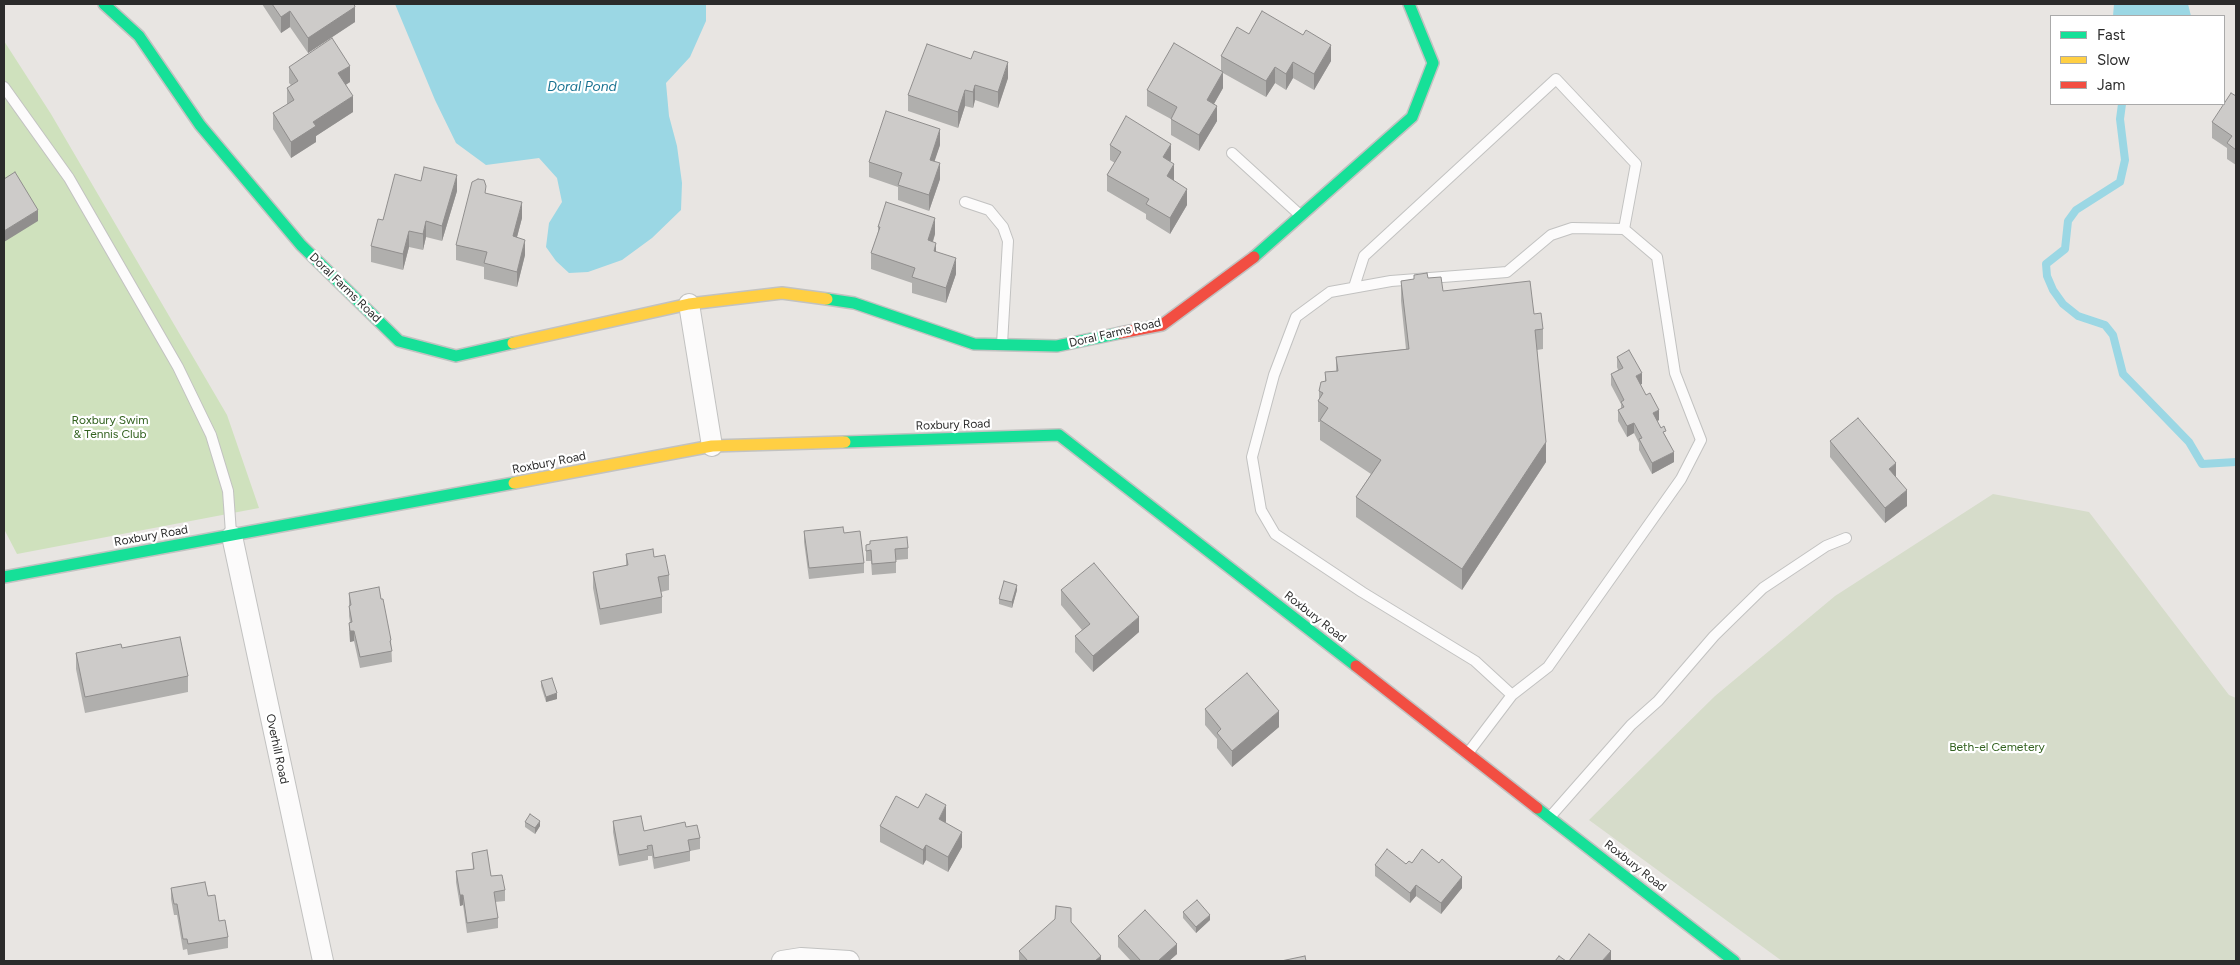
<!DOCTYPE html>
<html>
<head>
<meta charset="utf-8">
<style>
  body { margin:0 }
  #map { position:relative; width:2240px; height:965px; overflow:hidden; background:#e8e5e2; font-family:Figtree,sans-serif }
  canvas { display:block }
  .frame { position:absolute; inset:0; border:5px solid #2b2b2b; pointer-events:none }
  .legend { position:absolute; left:2050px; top:15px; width:175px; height:90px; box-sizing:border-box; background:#fff; border:1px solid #aaa; margin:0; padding:6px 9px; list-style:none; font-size:15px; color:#2b2b2b }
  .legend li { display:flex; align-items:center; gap:10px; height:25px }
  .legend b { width:25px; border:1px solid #aaa }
</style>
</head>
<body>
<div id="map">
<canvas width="2240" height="965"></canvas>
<div class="frame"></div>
<ul class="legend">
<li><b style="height:6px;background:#16e098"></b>Fast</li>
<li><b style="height:6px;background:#ffcf43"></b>Slow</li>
<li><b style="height:6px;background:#f24e42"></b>Jam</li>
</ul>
</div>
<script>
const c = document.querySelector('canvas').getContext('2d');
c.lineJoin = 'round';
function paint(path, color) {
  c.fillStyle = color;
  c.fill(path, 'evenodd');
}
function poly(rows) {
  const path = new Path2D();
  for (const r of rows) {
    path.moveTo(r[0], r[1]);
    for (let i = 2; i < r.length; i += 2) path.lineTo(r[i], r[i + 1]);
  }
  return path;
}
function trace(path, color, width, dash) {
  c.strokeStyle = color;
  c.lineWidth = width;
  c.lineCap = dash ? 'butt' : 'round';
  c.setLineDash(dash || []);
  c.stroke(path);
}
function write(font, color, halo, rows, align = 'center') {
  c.font = font + ' Figtree,sans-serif';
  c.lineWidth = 4.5;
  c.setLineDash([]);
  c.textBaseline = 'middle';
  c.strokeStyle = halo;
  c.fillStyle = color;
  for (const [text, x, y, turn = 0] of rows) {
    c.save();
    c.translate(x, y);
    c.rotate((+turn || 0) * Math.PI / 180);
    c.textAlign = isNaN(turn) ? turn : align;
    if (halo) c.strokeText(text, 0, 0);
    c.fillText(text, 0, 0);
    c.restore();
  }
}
const green = poly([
  [4,41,51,114,227,415,259,508,17,554,4,529]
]);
const cemetery = poly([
  [1993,494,2089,512,2229,695,2236,698,2236,961,1782,961,1589,820,1715,696,1835,596]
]);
const water = poly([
  [395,4,706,4,706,21,690,57,666,83,669,116,677,146,682,183,681,210,652,238,622,260,588,272,569,273,556,261,546,247,549,223,562,202,557,178,539,158,486,165,456,143,435,100],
  [2114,4,2188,4,2191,16,2113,16]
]);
const stream = poly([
  [2122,104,2120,119,2125,160,2120,182,2076,210,2068,221,2065,249,2046,264,2047,276,2053,290,2063,304,2078,316,2105,325,2113,335,2123,374,2189,442,2202,464,2236,462]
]);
const lane = poly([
  [4,87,69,178,178,367,211,435,228,491,231,533],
  [1232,153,1300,215],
  [965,202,989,210,1003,227,1008,241,1002,344],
  [1354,287,1364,256,1556,79,1636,164,1624,229],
  [1468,753,1512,695,1548,667,1681,479,1701,440,1675,373,1657,257,1624,229,1572,228,1551,235,1507,272,1391,281,1330,292,1296,317,1274,375,1252,457,1261,510,1275,534,1362,592,1475,661,1512,695],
  [1550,817,1631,725,1658,701,1714,636,1763,588,1826,546,1846,538]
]);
const street = poly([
  [689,304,712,446],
  [232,536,323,961],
  [782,961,801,958,849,961]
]);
const fast = poly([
  [104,4,139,36,200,125,301,245,399,341,456,356,513,343],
  [1254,257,1412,117,1433,63,1409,4],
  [827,299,854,303,974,344,1057,346,1120,333],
  [845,442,1059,435,1356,666],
  [4,577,514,483],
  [1537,808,1734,961]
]);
const slow = poly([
  [513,343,689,304,782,293,827,299],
  [514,483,712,446,845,442]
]);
const jam = poly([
  [1120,333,1162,325,1254,257],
  [1356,666,1537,808]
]);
const wall = poly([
  [262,4,354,4,355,22,308,53,290,27,281,33],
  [1249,34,1331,61,1314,90,1293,78,1286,90,1275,83,1266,97,1223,73,1223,88,1214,104,1217,121,1199,151,1171,135,1171,119,1147,106,1147,90,1221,71,1221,56],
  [289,67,350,82,346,85,353,112,316,136,316,142,291,158,273,129,273,113,287,105,287,88,291,85,289,83],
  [1008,78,998,108,975,100,973,108,965,106,958,128,908,111,908,95],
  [2236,96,2236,165,2227,159,2227,148,2212,138,2212,122],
  [940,145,934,161,940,179,929,211,898,200,898,187,869,177,869,162],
  [1110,145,1171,160,1170,162,1174,180,1174,181,1187,205,1170,234,1146,219,1146,214,1107,191,1107,175,1115,163,1110,160],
  [421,181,457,191,442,241,426,237,423,250,409,247,403,270,371,262,371,246,383,220],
  [486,194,522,218,517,237,525,255,517,287,484,279,484,267,456,260,456,245],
  [878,227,935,234,933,242,936,252,956,274,946,303,912,293,912,283,871,269,871,253,878,232],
  [1428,278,1443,291,1534,314,1543,329,1543,349,1537,350,1546,462,1462,590,1356,517,1356,497,1371,474,1320,440,1320,422,1318,422,1318,401,1319,399,1319,391,1325,381,1325,372,1336,371,1336,357,1406,349,1401,301,1401,281],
  [1617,357,1642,384,1640,384,1659,420,1657,421,1666,437,1674,462,1652,474,1639,450,1639,443,1634,433,1627,437,1618,421,1618,410,1621,409,1621,404,1611,385,1611,374,1618,370,1617,367],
  [1830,441,1907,506,1885,523,1830,457],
  [804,531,844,533,864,563,864,573,809,579,804,542],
  [866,545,908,548,908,559,896,560,896,573,872,575,871,561,866,561],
  [626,554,654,557,669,575,669,590,661,592,662,597,662,613,600,625,593,588,593,572,626,566],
  [1017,590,1012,608,999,604,999,599],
  [1061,590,1139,632,1093,672,1075,652,1075,636,1082,630,1061,605],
  [349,593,381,599,391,640,392,662,360,668,354,641,350,642,349,633,349,623,350,622,349,616],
  [76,653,188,676,188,692,85,713,76,669],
  [541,681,557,699,546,702,541,686],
  [1205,709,1279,727,1232,767,1217,748,1217,739,1205,725],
  [918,808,946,821,946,823,962,847,948,872,926,860,923,865,880,842,880,826],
  [613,821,644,831,686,827,700,838,700,849,690,851,690,861,654,869,652,856,648,856,648,860,619,866,613,832],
  [525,822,540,826,535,834,525,827],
  [472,853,491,876,505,890,505,901,495,902,498,918,498,928,467,933,463,905,460,906,456,882,456,871,473,869],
  [1412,863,1462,888,1441,914,1416,896,1410,903,1375,876,1375,865,1406,864],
  [171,888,208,896,219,921,228,937,228,948,188,955,187,949,183,950,177,915,174,915,171,899],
  [1183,912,1210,920,1196,933,1183,918],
  [1071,922,1101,961,1019,961,1019,951],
  [1118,936,1177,954,1169,961,1131,961,1118,947]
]);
const shadedWall = poly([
  [355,7,355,22,308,53,308,38],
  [290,11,290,27,281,33,281,17],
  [1331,45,1331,61,1314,90,1314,74],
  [1008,62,1008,78,998,108,998,92],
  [1293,62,1293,78,1286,90,1286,74],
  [350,66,350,82,338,89,338,73],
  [1275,67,1275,83,1266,97,1266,81],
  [1223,72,1223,88,1207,116,1207,100],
  [975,85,975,100,973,108,973,92],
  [965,90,965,106,958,128,958,112],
  [353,96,353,112,316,136,316,142,291,158,291,142,313,122],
  [1217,106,1217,121,1199,151,1199,135],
  [940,129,940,145,930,175,930,160],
  [1171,144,1171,160,1163,173,1163,157],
  [940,163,940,179,929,211,929,195],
  [1174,164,1174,180,1167,192,1167,176],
  [457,175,457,191,442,241,442,226],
  [1187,189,1187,205,1170,234,1170,218],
  [522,202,522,218,513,252,513,236],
  [38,210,38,221,4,242,4,231],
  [935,218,935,234,928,256,928,240],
  [426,221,426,237,423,250,423,234],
  [409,231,409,247,403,270,403,254],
  [525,240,525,255,517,287,517,272],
  [936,243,936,259,934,251],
  [956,258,956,274,946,303,946,288],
  [1642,373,1642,384,1636,387,1636,376],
  [1659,410,1659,420,1653,424,1653,413],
  [1634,423,1634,433,1627,437,1627,426],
  [1546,442,1546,462,1462,590,1462,569],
  [1674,452,1674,462,1652,474,1652,463],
  [1896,463,1896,479,1889,469],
  [1907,490,1907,506,1885,523,1885,508],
  [1017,585,1017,590,1012,608,1012,602],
  [1139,617,1139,632,1093,672,1093,656],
  [350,631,354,631,354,641,350,642],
  [557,693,557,699,546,702,546,697],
  [1279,711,1279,727,1232,767,1232,751],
  [946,805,946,821,939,835,939,819],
  [540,821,540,826,535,834,535,828],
  [962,832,962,847,948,872,948,857],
  [926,845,926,860,923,865,923,850],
  [1462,877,1462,888,1441,914,1441,903],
  [1416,885,1416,896,1410,903,1410,893],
  [460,895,463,895,463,905,460,906],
  [1210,915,1210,920,1196,933,1196,927],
  [1177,944,1177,954,1169,961,1158,961],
  [1611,951,1611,961,1602,961],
  [1101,956,1101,961,1095,961]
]);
const building = poly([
  [272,4,354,4,355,7,308,38,290,11,281,17,272,4],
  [1262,11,1303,35,1306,30,1331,45,1314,74,1293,62,1286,74,1275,67,1266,81,1221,56,1237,27,1249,34,1262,11],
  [332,38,350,66,338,73,353,96,313,122,316,126,291,142,273,113,294,100,287,88,298,81,289,67,332,38],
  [1174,43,1223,72,1207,100,1217,106,1199,135,1171,119,1177,107,1147,90,1174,43],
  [927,44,971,59,974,51,1008,62,998,92,975,85,973,92,965,90,958,112,908,95,927,44],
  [2231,93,2236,96,2236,150,2227,143,2232,136,2212,122,2231,93],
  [886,111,940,129,930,160,940,163,929,195,898,185,902,173,869,162,886,111],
  [1126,116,1171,144,1163,157,1174,164,1167,176,1187,189,1170,218,1146,204,1149,199,1107,175,1121,152,1110,145,1126,116],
  [424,167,457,175,442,226,426,221,423,234,409,231,403,254,371,246,378,219,383,220,395,174,421,181,424,167],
  [15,172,38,210,4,231,4,179,15,172],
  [478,179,484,180,486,186,485,193,522,202,513,236,525,240,517,272,484,263,487,252,456,245,472,182,478,179],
  [886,202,935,218,928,240,936,243,934,251,956,258,946,288,912,277,915,268,871,253,880,227,878,227,886,202],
  [1427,273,1428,278,1441,277,1443,291,1530,281,1534,314,1541,313,1543,329,1535,330,1546,442,1462,569,1356,497,1381,460,1320,420,1328,408,1318,401,1323,393,1319,391,1321,382,1326,381,1325,372,1338,371,1336,357,1409,349,1401,281,1414,279,1414,275,1427,273],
  [1629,350,1642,373,1636,376,1646,395,1650,393,1659,410,1653,413,1661,428,1664,426,1666,431,1663,432,1674,452,1652,463,1639,439,1642,438,1634,423,1627,426,1618,410,1624,407,1621,402,1624,400,1611,374,1623,368,1617,357,1629,350],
  [1858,418,1896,463,1889,469,1907,490,1885,508,1830,441,1858,418],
  [843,527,844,533,860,531,864,563,809,568,804,531,843,527],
  [907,537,908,548,895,549,896,562,872,564,871,550,866,551,866,545,870,544,870,541,907,537],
  [653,549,654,557,665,555,669,575,658,577,662,597,600,609,593,572,628,565,626,554,653,549],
  [1094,563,1139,617,1093,656,1075,636,1090,624,1061,590,1094,563],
  [1004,581,1017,585,1012,602,999,599,1004,581],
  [379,587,381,599,383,599,391,640,390,641,392,651,360,657,354,631,350,631,349,623,352,622,349,606,351,605,349,593,379,587],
  [180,637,188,676,85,697,76,653,121,644,122,648,180,637],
  [1247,673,1279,711,1232,751,1217,733,1221,729,1205,709,1247,673],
  [552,678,557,693,546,697,541,681,552,678],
  [926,794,946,805,939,819,962,832,948,857,926,845,923,850,880,826,896,796,918,808,926,794],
  [530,814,540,821,535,828,525,822,530,814],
  [641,816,644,831,685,822,686,827,697,825,700,838,688,840,690,851,654,858,652,845,647,846,648,849,619,855,613,821,641,816],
  [1387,849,1406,864,1409,861,1412,863,1422,849,1439,863,1442,859,1462,877,1441,903,1416,885,1410,893,1375,865,1387,849],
  [487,850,491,876,502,875,505,890,494,892,498,918,467,923,463,895,460,895,456,871,474,869,472,853,487,850],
  [205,882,208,896,215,895,219,921,225,920,228,937,188,944,187,939,183,939,177,904,174,904,171,888,205,882],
  [1197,900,1210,915,1196,927,1183,912,1197,900],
  [1056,906,1071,908,1071,922,1101,956,1095,961,1028,961,1019,951,1055,919,1056,906],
  [1145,910,1177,944,1158,961,1141,961,1118,936,1145,910],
  [1589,934,1611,951,1602,961,1569,961,1589,934],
  [1305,956,1306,961,1281,961,1305,956],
  [1559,956,1566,961,1555,961,1559,956]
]);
const streetNames = [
  ["Doral Farms Road",345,288,44],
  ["Doral Farms Road",1115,333,-13],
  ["Roxbury Road",953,425,-2],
  ["Roxbury Road",549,463,-11],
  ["Roxbury Road",151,536,-10],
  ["Roxbury Road",1315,617,38],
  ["Overhill Road",277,749,78],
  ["Roxbury Road",1635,866,38]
];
const parkNames = [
  ["Roxbury Swim",110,420],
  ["& Tennis Club",110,434],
  ["Beth-el Cemetery",1997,747]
];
const waterNames = [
  ["Doral Pond",582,87]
];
paint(green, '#cfe1bd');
paint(cemetery, '#d6dcca');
paint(water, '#9bd7e4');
trace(stream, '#9bd7e4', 8);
trace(lane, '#c2c2c1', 12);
trace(street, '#c2c2c1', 22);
trace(fast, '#c2c2c1', 14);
trace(slow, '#c2c2c1', 14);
trace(jam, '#c2c2c1', 14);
trace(lane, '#fcfbfb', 10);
trace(street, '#fcfbfb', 20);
trace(fast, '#16e098', 11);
trace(slow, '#ffcf43', 11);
trace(jam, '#f24e42', 11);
paint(wall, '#b0afad');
paint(shadedWall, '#908e8d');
paint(building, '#cdcbc9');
trace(building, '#908e8d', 1);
write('12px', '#2b2b2b', '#fff', streetNames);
write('12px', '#336220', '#fff', parkNames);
write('italic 14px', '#187291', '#fff', waterNames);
</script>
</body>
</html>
